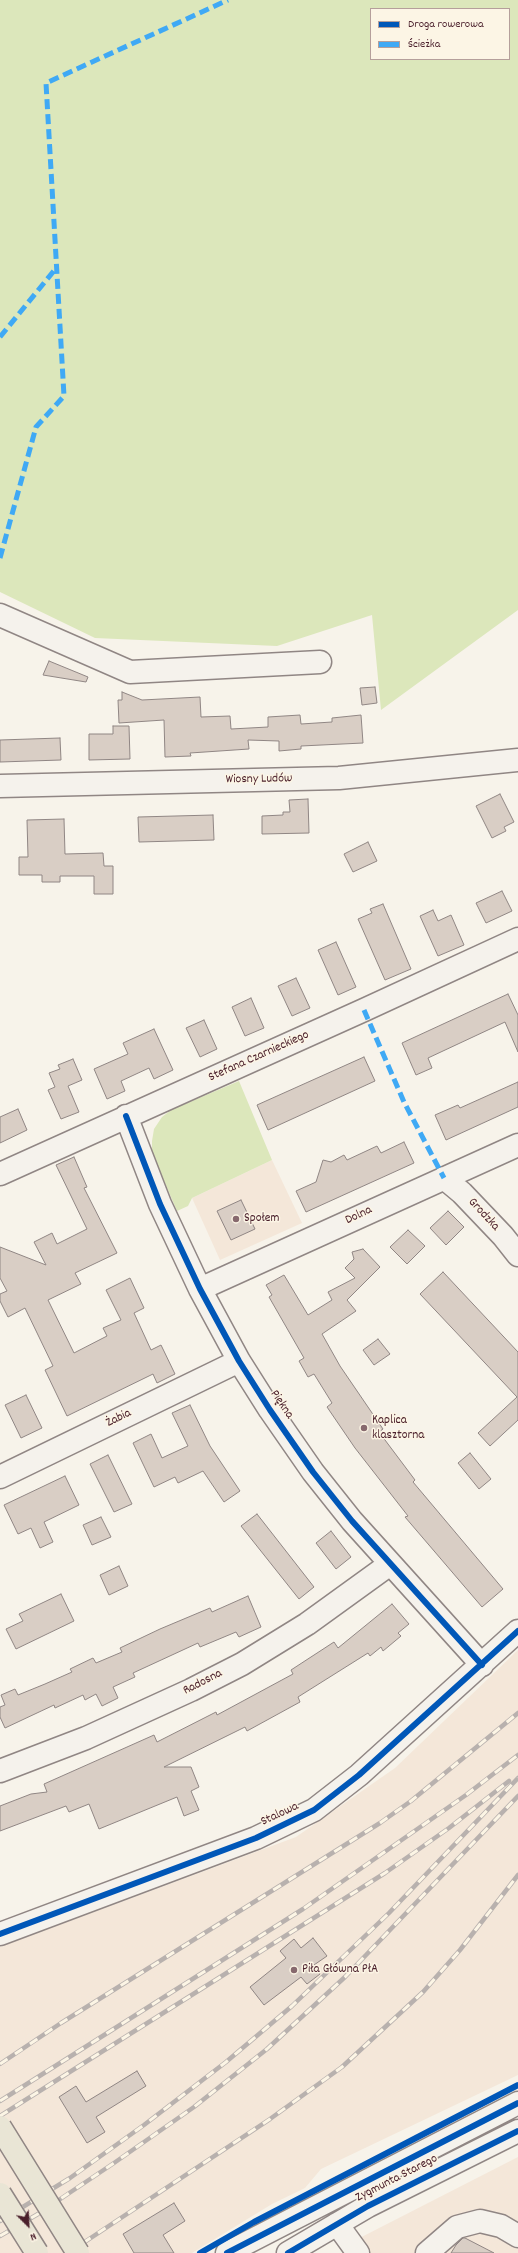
<!DOCTYPE html>
<html>
<head>
<meta charset="utf-8">
<style>
  body { margin:0 }
  #map { position:relative; width:518px; height:2253px; overflow:hidden; background:#f7f3ea; font-family:Dekko,sans-serif }
  canvas { display:block }
  .legend { position:absolute; left:370px; top:8px; width:140px; height:52px; box-sizing:border-box; background:#fcf5e5; border:1px solid #b59f9b; margin:0; padding:5px 7px; list-style:none; font-size:12px; color:#4a1f2b }
  .legend li { display:flex; align-items:center; gap:8px; height:20px }
  .legend b { width:20px; border:1px solid #b59f9b }
  .north { position:absolute; left:8px; top:2205px; width:40px; height:40px; -webkit-text-stroke:3px #fcf5e5; paint-order:stroke; rotate:156deg; font-size:11px; font-weight:700; line-height:16px; text-align:center; color:#4a1f2b }
  .north::after { content:''; display:block; margin:auto; width:14px; height:18px; background:#4a1f2b; clip-path:polygon(50% 0,100% 100%,50% 72%,0 100%) }
</style>
</head>
<body>
<div id="map">
<canvas width="518" height="2253"></canvas>
<ul class="legend">
<li><b style="height:5px;background:#0057b8"></b>Droga rowerowa</li>
<li><b style="height:5px;background:#3fa9f5"></b>Ścieżka</li>
</ul>
<div class="north">N</div>
</div>
<script>
const c = document.querySelector('canvas').getContext('2d');
c.lineJoin = 'round';
function paint(path, color) {
  c.fillStyle = color;
  c.fill(path, 'evenodd');
}
function poly(rows) {
  const path = new Path2D();
  for (const r of rows) {
    path.moveTo(r[0], r[1]);
    for (let i = 2; i < r.length; i += 2) path.lineTo(r[i], r[i + 1]);
  }
  return path;
}
function trace(path, color, width, dash) {
  c.strokeStyle = color;
  c.lineWidth = width;
  c.lineCap = dash ? 'butt' : 'round';
  c.setLineDash(dash || []);
  c.stroke(path);
}
function write(font, color, halo, rows, align = 'center') {
  c.font = font + ' Dekko,sans-serif';
  c.lineWidth = 3;
  c.setLineDash([]);
  c.textBaseline = 'middle';
  c.strokeStyle = halo;
  c.fillStyle = color;
  for (const [text, x, y, turn = 0] of rows) {
    c.save();
    c.translate(x, y);
    c.rotate((+turn || 0) * Math.PI / 180);
    c.textAlign = isNaN(turn) ? turn : align;
    if (halo) c.strokeText(text, 0, 0);
    c.fillText(text, 0, 0);
    c.restore();
  }
}
const built = poly([
  [272,1160,302,1223,220,1260,192,1198],
  [518,1650,518,2075,321,2169,305,2188,272,2204,192,2253,0,2253,0,1947,296,1837,395,1768],
  [518,2157,518,2253,342,2253,342,2247]
]);
const green = poly([
  [0,0,518,0,518,610,381,710,372,615,277,646,95,638,0,592],
  [371,9,509,9,509,59,371,59],
  [239,1081,272,1160,192,1198,188,1206,177,1211,152,1153,152,1141,154,1129,162,1117,171,1110]
]);
const building = poly([
  [49,661,88,677,86,682,43,675,49,661],
  [375,687,377,703,362,705,360,688,375,687],
  [122,692,142,700,200,697,201,717,230,716,231,729,268,727,268,717,300,715,301,724,332,722,332,718,361,715,363,743,301,746,301,749,279,751,279,741,248,740,249,749,190,753,191,756,165,757,164,720,119,723,118,700,122,700,122,692],
  [113,726,129,726,130,759,89,760,89,734,113,734,113,726],
  [60,738,61,760,0,762,0,740,60,738],
  [500,794,514,822,504,827,506,831,492,838,476,806,500,794],
  [308,799,309,833,262,834,262,816,283,815,283,812,290,812,289,800,308,799],
  [213,815,214,840,139,842,138,817,213,815],
  [64,819,65,854,103,853,104,866,113,866,113,894,94,894,94,876,60,876,60,882,42,882,42,875,19,875,19,857,28,857,27,820,64,819],
  [368,842,377,861,353,872,344,854,368,842],
  [502,891,512,911,486,923,476,903,502,891],
  [383,904,411,969,385,980,358,919,372,913,370,909,383,904],
  [433,910,438,921,451,915,464,945,438,956,420,916,433,910],
  [336,942,356,987,338,995,318,950,336,942],
  [296,978,310,1008,292,1016,278,986,296,978],
  [508,994,518,1015,518,1052,505,1022,428,1058,432,1068,416,1075,402,1043,508,994],
  [251,998,264,1028,245,1036,232,1007,251,998],
  [204,1020,217,1049,200,1057,186,1028,204,1020],
  [154,1029,173,1070,154,1079,149,1068,121,1081,125,1091,107,1099,94,1069,128,1054,123,1043,154,1029],
  [364,1057,375,1081,268,1130,257,1105,364,1057],
  [73,1059,82,1080,68,1086,79,1112,61,1119,48,1090,55,1087,49,1073,60,1069,58,1065,73,1059],
  [518,1082,518,1107,446,1140,435,1115,458,1105,460,1108,518,1082],
  [18,1109,27,1130,0,1143,0,1117,18,1109],
  [404,1142,414,1163,306,1212,296,1191,316,1182,323,1160,331,1162,344,1155,347,1160,377,1146,381,1153,404,1142],
  [74,1157,87,1187,84,1188,117,1253,75,1273,81,1284,48,1300,74,1353,107,1336,103,1328,121,1320,106,1290,130,1278,144,1308,134,1313,151,1350,161,1345,175,1374,157,1383,153,1374,67,1416,45,1370,53,1366,25,1308,8,1317,0,1301,0,1294,7,1291,0,1278,0,1247,46,1265,34,1242,52,1233,57,1244,87,1229,56,1165,74,1157],
  [241,1200,255,1229,231,1240,217,1211,241,1200],
  [448,1211,464,1227,446,1245,430,1228,448,1211],
  [408,1230,425,1246,407,1264,390,1247,408,1230],
  [363,1249,380,1267,347,1300,356,1311,322,1334,340,1366,383,1429,379,1432,415,1480,413,1482,503,1589,482,1607,405,1517,408,1516,355,1448,327,1407,332,1403,314,1374,308,1377,299,1361,304,1358,269,1297,272,1295,266,1285,284,1275,308,1315,332,1300,328,1292,355,1278,345,1268,354,1259,352,1252,363,1249],
  [443,1272,518,1352,518,1420,490,1446,478,1433,517,1397,420,1294,443,1272],
  [378,1339,390,1354,374,1365,363,1350,378,1339],
  [26,1395,42,1428,21,1438,5,1405,26,1395],
  [190,1405,210,1446,240,1491,224,1502,203,1471,178,1483,175,1477,154,1487,133,1443,151,1434,162,1458,188,1446,172,1413,190,1405],
  [470,1453,491,1479,479,1489,458,1463,470,1453],
  [108,1455,132,1504,114,1512,90,1464,108,1455],
  [65,1476,79,1505,44,1522,53,1542,40,1548,31,1528,18,1534,4,1505,65,1476],
  [257,1514,314,1587,299,1599,241,1526,257,1514],
  [101,1517,111,1537,92,1545,83,1525,101,1517],
  [331,1531,351,1557,336,1569,316,1543,331,1531],
  [119,1566,128,1586,109,1595,100,1575,119,1566],
  [61,1594,74,1621,16,1649,6,1629,23,1621,19,1614,61,1594],
  [248,1596,261,1627,239,1637,236,1632,200,1647,198,1643,133,1673,135,1677,113,1687,118,1698,102,1706,96,1694,85,1700,83,1695,55,1708,54,1705,5,1728,0,1717,0,1707,5,1705,1,1695,15,1689,18,1695,45,1684,72,1672,70,1669,93,1658,96,1663,122,1652,120,1648,160,1629,210,1608,212,1612,248,1596],
  [392,1604,409,1624,398,1633,401,1636,383,1651,381,1647,370,1656,368,1653,298,1697,300,1702,247,1731,245,1727,164,1767,191,1767,199,1787,191,1791,199,1810,184,1816,177,1797,99,1829,89,1804,69,1812,66,1806,0,1831,0,1806,31,1794,47,1792,44,1784,154,1735,157,1742,216,1712,217,1715,293,1674,291,1670,334,1642,338,1648,392,1604],
  [313,1938,327,1956,314,1965,320,1974,307,1984,301,1977,264,2005,250,1987,286,1958,280,1951,294,1939,301,1948,313,1938],
  [137,2071,146,2086,96,2117,105,2132,87,2143,59,2097,76,2086,86,2102,137,2071],
  [174,2203,185,2221,163,2235,174,2253,134,2253,123,2234,174,2203],
  [463,2238,465,2238,494,2253,451,2253,456,2245,463,2238]
]);
const minor = poly([
  [0,615,130,672,320,662],
  [0,786,339,778,518,760],
  [126,1116,160,1204,200,1289,239,1361,270,1410,313,1472,352,1521,482,1665],
  [0,1174,364,1010,518,939],
  [444,1178,462,1193,503,1236,518,1255],
  [200,1289,518,1145],
  [0,1477,239,1361],
  [0,1771,86,1738,191,1690,242,1664,307,1624,390,1564],
  [0,1934,256,1838,314,1810,359,1775,518,1631],
  [337,2224,358,2253],
  [227,2253,518,2103],
  [288,2253,368,2206,518,2131],
  [427,2253,457,2227,480,2221,501,2226,518,2236]
]);
const rail = poly([
  [0,2064,61,2023,380,1823,411,1801,518,1713],
  [0,2101,303,1909,466,1795,518,1755],
  [0,2116,385,1873,449,1828,509,1781],
  [0,2221,70,2178,144,2125,226,2062,292,2006,389,1913,518,1778],
  [0,2236,38,2214,114,2163,194,2107,267,2049,345,1977,518,1796],
  [68,2253,270,2119,342,2067,423,1992,460,1950,518,1875]
]);
const majorBridge = poly([
  [0,2127,78,2253],
  [0,2194,37,2253]
]);
const quiet = poly([
  [0,337,57,267],
  [0,558,36,427,64,396,46,83,228,0],
  [364,1010,404,1102,444,1178]
]);
const cycleway = poly([
  [126,1116,160,1204,200,1289,239,1361,270,1410,313,1472,352,1521,482,1665],
  [0,1934,256,1838,314,1810,359,1775,518,1631],
  [200,2253,254,2222,518,2085],
  [227,2253,518,2103],
  [288,2253,368,2206,518,2131]
]);
const markers = [
  [236,1219,4,"#87696e"],
  [364,1428,4,"#87696e"],
  [294,1970,4,"#87696e"]
];
const streetNames = [
  ["Wiosny Ludów",259,780,-1],
  ["Stefana Czarnieckiego",259,1057,-24],
  ["Grodzka",483,1215,47],
  ["Dolna",359,1216,-25],
  ["Piękna",281,1405,56],
  ["Żabia",119,1419,-26],
  ["Radosna",203,1683,-27],
  ["Stalowa",280,1815,-25],
  ["Zygmunta Starego",397,2179,-27]
];
const poiNames = [
  ["Społem",244,1219],
  ["Kaplica",372,1421],
  ["klasztorna",372,1436],
  ["Piła Główna PłA",302,1970]
];
paint(built, '#f4e7d9');
paint(green, '#dce7bb');
paint(building, '#d9cec5');
trace(building, '#908684', 1);
trace(minor, '#908684', 25);
trace(minor, '#f5f2ec', 22);
trace(rail, '#b8b1ae', 4.5);
trace(rail, '#fcf5e5', 3, [9]);
trace(majorBridge, '#908684', 25, []);
trace(majorBridge, '#e9e5d5', 22);
trace(quiet, '#3fa9f5', 5, [10, 5]);
trace(cycleway, '#0057b8', 6);
for (const [x, y, r, color] of markers) {
  const dot = new Path2D();
  dot.arc(x, y, r, 0, 2 * Math.PI);
  c.fillStyle = color;
  c.fill(dot);
  trace(dot, '#fcf5e5', 1.5);
}
write('13px', '#4a1f2b', '#fcf5e5', streetNames);
write('13px', '#4a1f2b', '#fcf5e5', poiNames, 'left');
</script>
</body>
</html>
